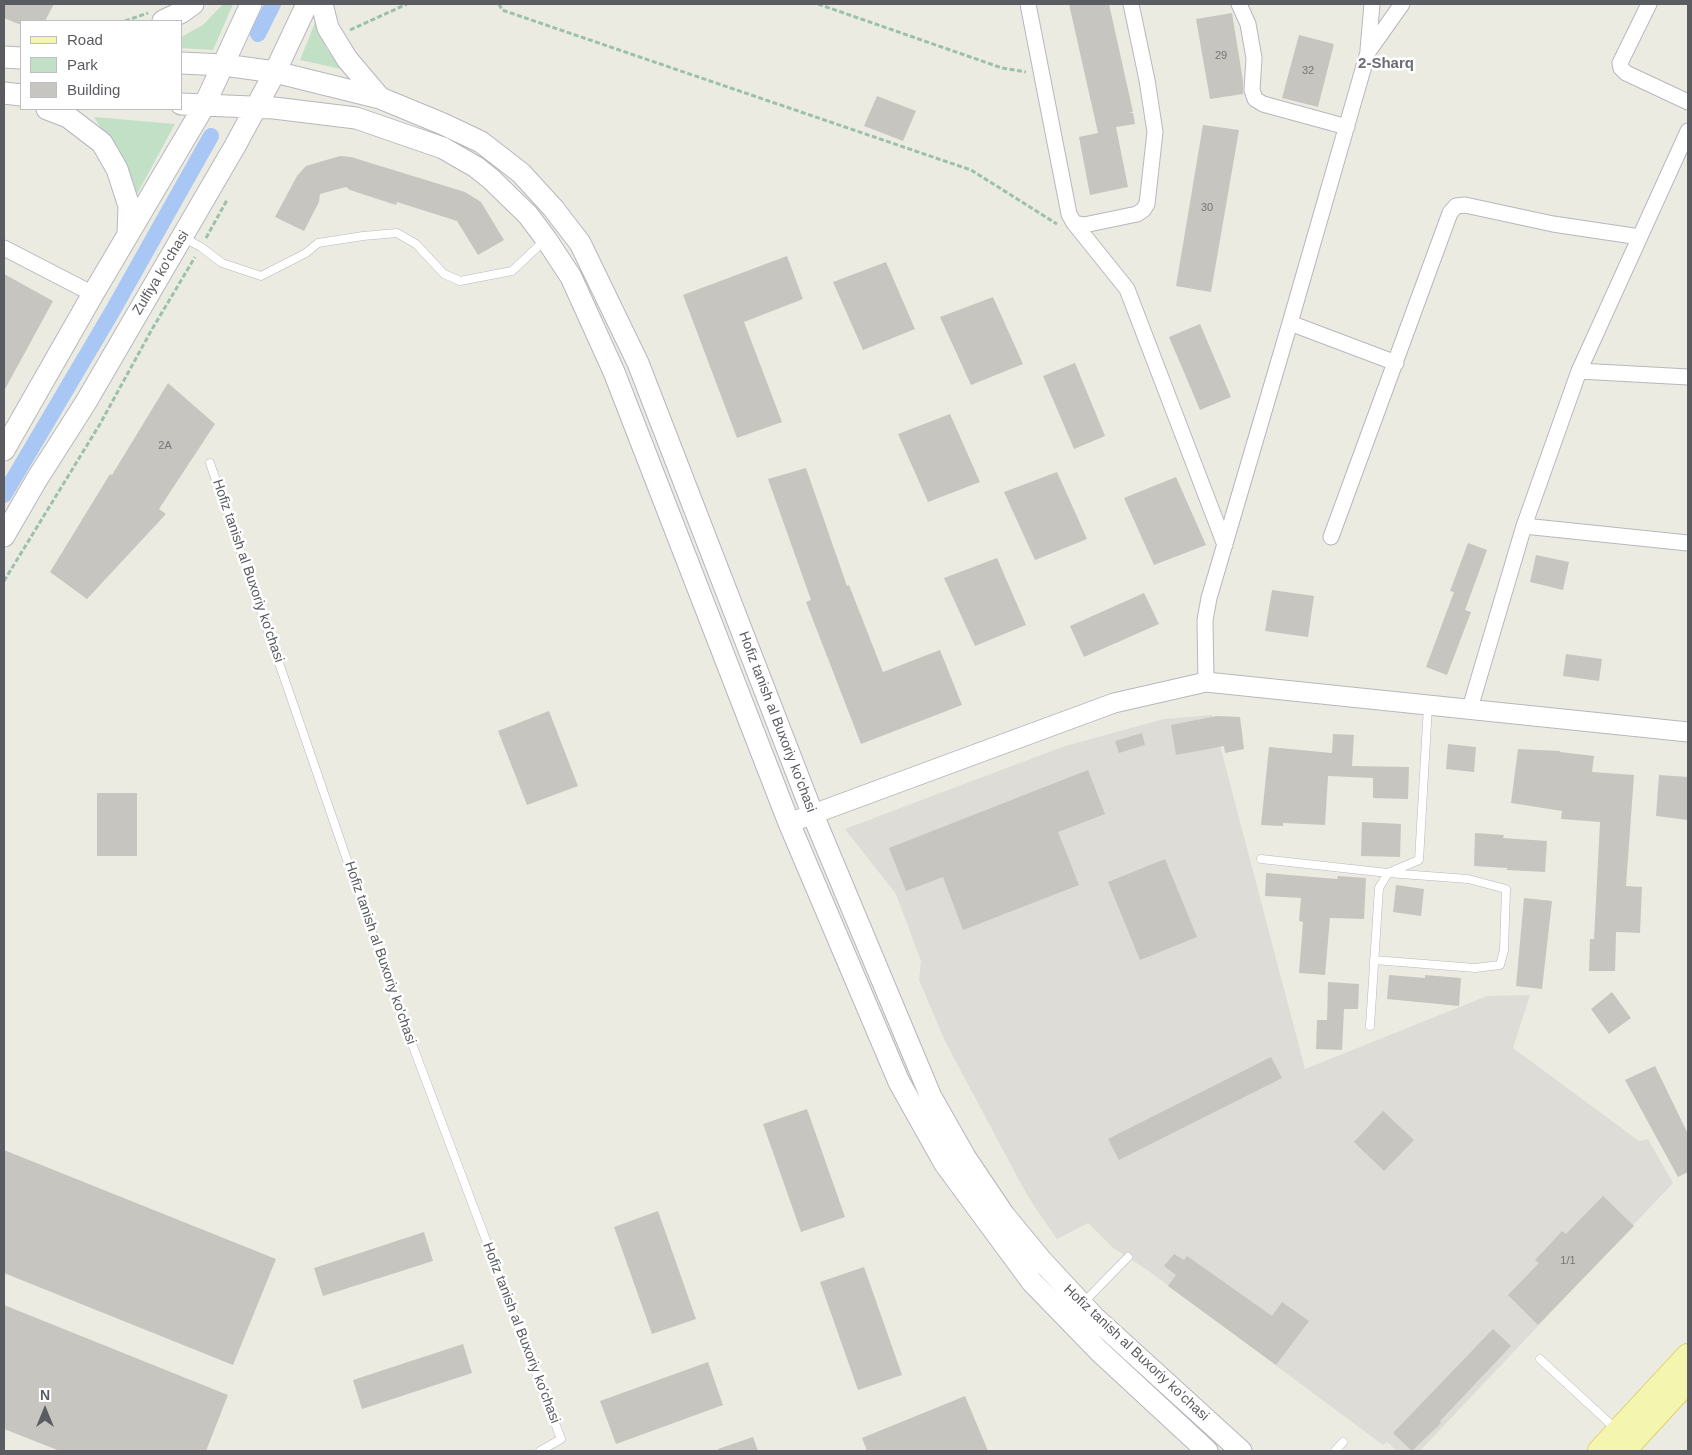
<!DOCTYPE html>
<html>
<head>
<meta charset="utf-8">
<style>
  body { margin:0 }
  #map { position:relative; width:1692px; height:1455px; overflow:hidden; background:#ebebe2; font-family:Arial,sans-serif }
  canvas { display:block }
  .frame { position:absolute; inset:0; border:5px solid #5a5c61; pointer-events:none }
  .legend { position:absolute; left:20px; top:20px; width:162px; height:90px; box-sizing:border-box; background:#fff; border:1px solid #bdbec0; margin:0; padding:6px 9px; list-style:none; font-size:15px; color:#5a5c61 }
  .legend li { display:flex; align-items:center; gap:10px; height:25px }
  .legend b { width:25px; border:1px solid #bdbec0 }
  .north { position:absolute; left:20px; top:1385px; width:50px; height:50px; -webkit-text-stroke:4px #fff; paint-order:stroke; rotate:0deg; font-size:14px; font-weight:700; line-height:20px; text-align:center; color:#5a5c61 }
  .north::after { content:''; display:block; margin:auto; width:18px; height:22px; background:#5a5c61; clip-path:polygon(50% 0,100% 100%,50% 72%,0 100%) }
</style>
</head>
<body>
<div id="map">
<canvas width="1692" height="1455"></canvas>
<div class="frame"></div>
<ul class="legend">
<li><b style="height:6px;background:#f4f5ae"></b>Road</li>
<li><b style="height:14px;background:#c1e0c6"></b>Park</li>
<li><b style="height:14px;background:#c7c5bf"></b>Building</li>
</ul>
<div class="north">N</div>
</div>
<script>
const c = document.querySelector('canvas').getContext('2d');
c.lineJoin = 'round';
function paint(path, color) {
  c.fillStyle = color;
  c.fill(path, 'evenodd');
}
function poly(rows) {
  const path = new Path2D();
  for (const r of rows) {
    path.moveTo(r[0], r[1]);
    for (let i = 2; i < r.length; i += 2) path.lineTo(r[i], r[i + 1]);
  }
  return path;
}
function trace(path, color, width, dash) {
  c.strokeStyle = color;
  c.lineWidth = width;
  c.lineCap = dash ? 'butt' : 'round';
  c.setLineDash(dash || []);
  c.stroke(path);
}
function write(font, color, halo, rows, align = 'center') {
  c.font = font + ' Arial,sans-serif';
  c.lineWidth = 5;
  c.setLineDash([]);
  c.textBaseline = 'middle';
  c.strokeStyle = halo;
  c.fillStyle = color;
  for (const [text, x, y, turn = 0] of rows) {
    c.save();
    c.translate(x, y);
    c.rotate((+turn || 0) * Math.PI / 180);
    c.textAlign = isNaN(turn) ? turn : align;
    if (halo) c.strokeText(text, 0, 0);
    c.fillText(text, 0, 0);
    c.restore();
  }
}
const industrial = poly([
  [1212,715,1305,1069,1487,996,1530,995,1513,1048,1639,1141,1648,1139,1673,1183,1420,1451,1397,1451,1387,1442,1383,1445,1146,1269,1113,1248,1088,1223,1057,1239,1036,1209,1021,1184,945,1041,919,980,921,961,896,894,845,829,1062,747,1164,719]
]);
const green = poly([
  [223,4,233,4,213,50,181,48,181,37,203,25],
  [317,18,326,48,341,69,300,60],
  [94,117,175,124,137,194,130,175]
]);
const canal = poly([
  [258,34,273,4],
  [4,495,112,312,211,136]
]);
const building = poly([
  [4,4,54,4,45,21,21,21,21,25,4,18],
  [1069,4,1109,4,1133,112,1129,113,1133,113,1135,124,1116,127,1128,187,1090,195,1079,137,1098,133],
  [1232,13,1243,81,1243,94,1210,99,1196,19],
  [1299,35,1334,44,1318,107,1282,98],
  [877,96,916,111,903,141,864,126],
  [1203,125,1239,130,1211,292,1176,286],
  [340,156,351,157,465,192,481,202,504,240,478,255,457,221,397,202,396,205,350,190,346,187,320,194,319,202,304,231,275,217,297,176,306,166],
  [787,256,803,299,744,322,782,422,737,438,683,295],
  [886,262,915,329,863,350,833,282],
  [4,274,53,301,4,391],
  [993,297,1023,364,971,385,940,317],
  [1200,324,1231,397,1200,410,1169,337],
  [1075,363,1105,436,1074,449,1043,376],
  [168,383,215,424,159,509,166,514,87,599,50,572,110,474,112,475],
  [950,414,980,482,928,502,898,434],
  [806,468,847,586,849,585,883,672,940,650,962,705,861,744,806,602,811,600,768,479],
  [1057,472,1087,539,1035,560,1004,492],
  [1176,477,1206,545,1154,565,1124,498],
  [1468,543,1487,550,1465,610,1471,612,1447,675,1426,667,1454,592,1450,591],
  [1536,555,1569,562,1563,590,1530,582],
  [997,558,1026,625,975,646,944,578],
  [1272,590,1314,596,1308,637,1265,631],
  [1144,593,1159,624,1084,657,1070,626],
  [1566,654,1602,659,1599,681,1563,676],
  [549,711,578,786,527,805,498,731],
  [1217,716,1240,717,1244,749,1225,753,1224,746,1176,755,1171,725],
  [1142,733,1145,745,1119,753,1115,741],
  [1333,734,1354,735,1352,766,1409,767,1408,799,1373,798,1373,778,1328,776,1325,825,1283,823,1283,826,1261,825,1269,747,1332,753],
  [1448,744,1476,747,1474,772,1446,769],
  [1518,749,1560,751,1560,752,1594,756,1592,772,1634,775,1626,886,1642,887,1640,933,1616,932,1615,971,1589,971,1590,939,1594,939,1600,822,1561,819,1562,811,1511,803],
  [1088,770,1105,814,1058,832,1079,885,963,930,943,877,906,891,889,848],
  [1659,775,1688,777,1688,820,1656,816],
  [97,793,137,793,137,856,97,856],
  [1362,822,1401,824,1400,857,1361,856],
  [1475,833,1504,835,1503,838,1547,841,1545,872,1507,870,1507,868,1474,866],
  [1165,859,1197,937,1140,960,1108,882],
  [1266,873,1337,879,1338,876,1366,878,1364,919,1330,918,1325,975,1299,973,1303,922,1299,921,1301,898,1265,896],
  [1396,885,1424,889,1421,916,1393,912],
  [1524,898,1552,901,1542,989,1516,986],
  [1389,975,1425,978,1425,975,1461,978,1459,1006,1387,999],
  [1328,982,1359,984,1358,1009,1344,1009,1342,1050,1316,1049,1317,1020,1327,1020],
  [1612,992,1631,1018,1609,1034,1591,1009],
  [1271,1057,1282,1078,1119,1160,1108,1139],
  [1655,1066,1688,1134,1688,1172,1678,1177,1625,1080],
  [807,1109,845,1217,801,1232,763,1124],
  [1383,1111,1414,1140,1384,1171,1354,1142],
  [4,1150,276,1259,233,1365,4,1273],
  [1603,1196,1634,1226,1538,1325,1508,1295,1539,1263,1535,1260,1552,1242,1562,1231,1566,1234],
  [658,1211,696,1319,652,1334,614,1227],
  [424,1232,433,1261,323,1296,314,1268],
  [1174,1254,1184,1260,1187,1256,1272,1316,1282,1302,1309,1321,1276,1365,1168,1286,1176,1275,1164,1266],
  [864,1267,902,1375,858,1390,820,1282],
  [4,1305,228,1395,206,1451,60,1451,4,1429],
  [1493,1329,1511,1346,1440,1421,1441,1423,1412,1451,1393,1433],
  [463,1344,472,1373,362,1409,353,1380],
  [708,1362,723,1405,616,1444,600,1401],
  [965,1396,988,1451,867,1451,862,1438],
  [753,1437,758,1451,718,1451,718,1449]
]);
const path = poly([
  [499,4,502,10,971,170,1057,224],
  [818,4,1002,68,1026,72],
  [125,21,148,13],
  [350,30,407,4],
  [206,238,227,200],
  [4,581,100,424,151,331,195,257]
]);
const service = poly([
  [184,238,201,247,222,263,261,276,306,253,318,243,363,236,397,233,416,244,444,274,460,281,512,271,545,240],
  [210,463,394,996,561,1439,540,1451],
  [1261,859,1388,873,1468,879,1506,889,1504,950,1500,965,1475,968,1374,960],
  [1370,1026,1379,888,1388,873,1419,860,1428,706],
  [1083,1303,1128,1257],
  [1540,1359,1617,1430],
  [1335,1451,1343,1442]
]);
const minor = poly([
  [1028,4,1069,214,1074,223,1084,225,1137,214,1143,210,1147,204,1155,132,1147,80,1131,4],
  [1239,4,1248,24,1254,58,1252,90,1255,99,1263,104,1347,127],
  [1649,4,1620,63,1621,68,1626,73,1688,102],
  [1368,50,1372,4],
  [1074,223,1127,289,1225,545],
  [4,248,93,294],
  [1290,323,1396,363],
  [1579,371,1688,377],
  [1524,526,1688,543],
  [1331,537,1450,213,1456,206,1465,205,1553,224,1640,237],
  [1206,682,1205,620,1209,598,1290,323,1368,52,1402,4],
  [1470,708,1524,526,1579,371,1688,131]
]);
const tertiary = poly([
  [789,823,1114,703,1206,682,1688,732]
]);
const secondary = poly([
  [322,4,328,28,347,59,380,98],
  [163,21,182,12,193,4],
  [4,57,21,58],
  [181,63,224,65,275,72,380,98,443,124,481,142,521,173,553,208,580,243,638,363,813,815,931,1097,965,1157,1004,1215,1042,1261,1094,1317,1241,1451],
  [4,93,21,95],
  [181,104,274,108,356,118,443,148,476,167,491,179,528,215,546,239,571,277,614,372,789,823,899,1082,945,1164,1032,1282,1099,1351,1207,1451],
  [47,109,68,117,102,143,117,169,129,206,128,234],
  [4,450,93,294,204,106,251,4],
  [4,536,37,479,86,402,235,146,275,72,307,4]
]);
const primary = poly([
  [1600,1451,1688,1356],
  [1623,1451,1688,1380]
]);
const numberNames = [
  ["29",1221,56],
  ["32",1308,71],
  ["30",1207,208],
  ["2А",165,446],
  ["1/1",1568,1261]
];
const streetNames = [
  ["Zulfiya ko'chasi",161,273,-59],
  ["Hofiz tanish al Buxoriy ko'chasi",248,571,71],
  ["Hofiz tanish al Buxoriy ko'chasi",777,722,69],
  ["Hofiz tanish al Buxoriy ko'chasi",380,953,71],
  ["Hofiz tanish al Buxoriy ko'chasi",521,1333,69],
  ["Hofiz tanish al Buxoriy ko'chasi",1136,1353,43]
];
const neighbourhoodNames = [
  ["2-Sharq",1386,64]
];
paint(industrial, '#dddcd6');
paint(green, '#c1e0c6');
trace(canal, '#a9c7f4', 16);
paint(building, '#c7c5bf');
trace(service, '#b7b8bd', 9);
trace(minor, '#b7b8bd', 17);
trace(tertiary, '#b7b8bd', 21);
trace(secondary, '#b6b7bd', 23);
trace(primary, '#dfd267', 26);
trace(path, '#9bc0ac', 3, [5, 2.5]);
trace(service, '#fff', 8);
trace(minor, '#fff', 15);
trace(tertiary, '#fff', 19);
trace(secondary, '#fff', 21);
trace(primary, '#f4f5ae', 24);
write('11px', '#757678', null, numberNames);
write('14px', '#5a5c61', '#fff', streetNames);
write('bold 15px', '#6c6e73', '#fff', neighbourhoodNames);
</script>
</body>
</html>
